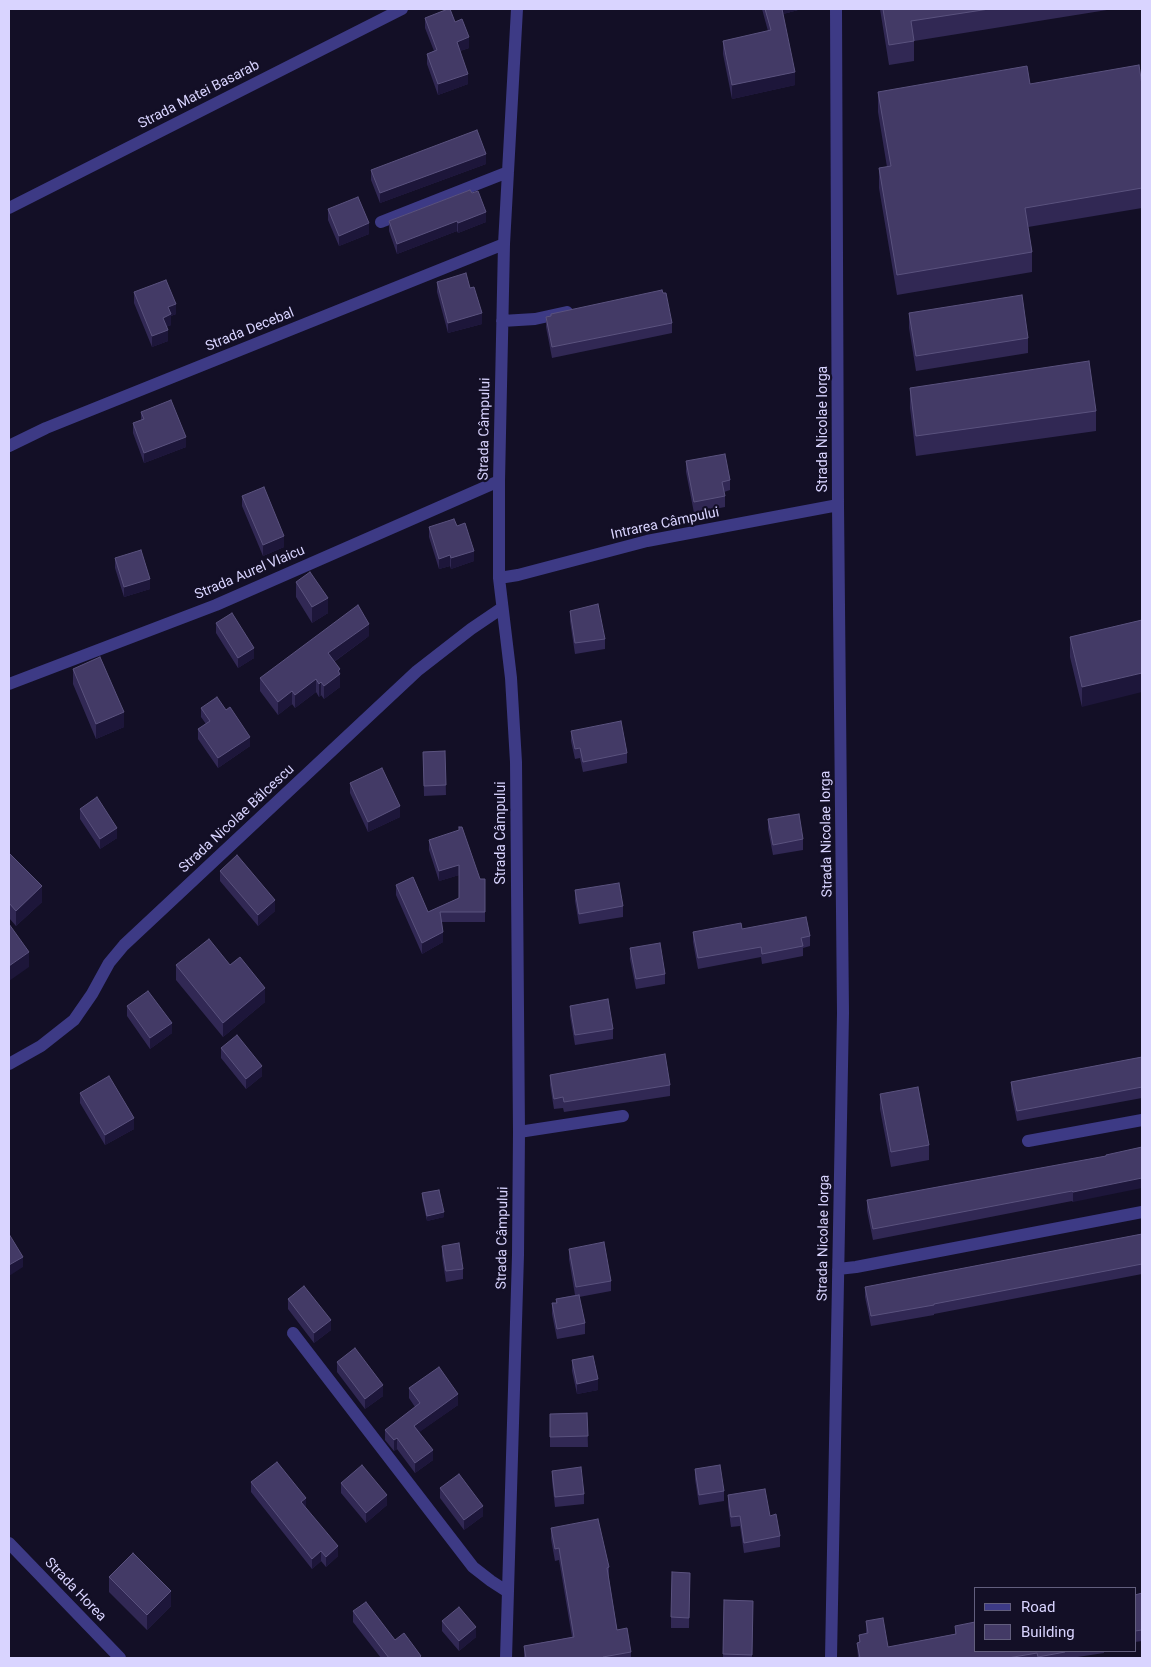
<!DOCTYPE html>
<html>
<head>
<meta charset="utf-8">
<style>
  body { margin:0 }
  #map { position:relative; width:1151px; height:1667px; overflow:hidden; background:#130f26; font-family:Roboto,sans-serif }
  canvas { display:block }
  .frame { position:absolute; inset:0; border:10px solid #d9d4ff; pointer-events:none }
  .legend { position:absolute; left:974px; top:1587px; width:162px; height:65px; box-sizing:border-box; background:#130f26; border:1px solid #625e7d; margin:0; padding:6px 9px; list-style:none; font-size:15px; color:#d9d4ff }
  .legend li { display:flex; align-items:center; gap:10px; height:25px }
  .legend b { width:25px; border:1px solid #625e7d }
</style>
</head>
<body>
<div id="map">
<canvas width="1151" height="1667"></canvas>
<div class="frame"></div>
<ul class="legend">
<li><b style="height:6px;background:#3d3a85"></b>Road</li>
<li><b style="height:14px;background:#433a66"></b>Building</li>
</ul>
</div>
<script>
const c = document.querySelector('canvas').getContext('2d');
c.lineJoin = 'round';
function poly(rows) {
  const path = new Path2D();
  for (const r of rows) {
    path.moveTo(r[0], r[1]);
    for (let i = 2; i < r.length; i += 2) path.lineTo(r[i], r[i + 1]);
  }
  return path;
}
function trace(path, color, width, dash) {
  c.strokeStyle = color;
  c.lineWidth = width;
  c.lineCap = dash ? 'butt' : 'round';
  c.setLineDash(dash || []);
  c.stroke(path);
}
function paint(path, color) {
  c.fillStyle = color;
  c.fill(path, 'evenodd');
}
function write(font, color, halo, rows, align = 'center') {
  c.font = font + ' Roboto,sans-serif';
  c.lineWidth = 4.5;
  c.setLineDash([]);
  c.textBaseline = 'middle';
  c.strokeStyle = halo;
  c.fillStyle = color;
  for (const [text, x, y, turn = 0] of rows) {
    c.save();
    c.translate(x, y);
    c.rotate((+turn || 0) * Math.PI / 180);
    c.textAlign = isNaN(turn) ? turn : align;
    if (halo) c.strokeText(text, 0, 0);
    c.fillText(text, 0, 0);
    c.restore();
  }
}
const street = poly([
  [9,208,402,9],
  [381,222,508,172],
  [502,321,535,319,567,312],
  [9,446,46,428,504,244],
  [499,578,518,575,647,541,838,505],
  [9,684,216,605,499,481],
  [9,1064,41,1046,74,1020,92,994,109,963,124,945,417,671,471,629,502,608],
  [519,1132,623,1116],
  [1028,1141,1142,1120],
  [838,1269,856,1267,1142,1212],
  [293,1333,473,1567,491,1581,508,1592],
  [9,1543,120,1658],
  [506,1658,518,1255,519,1132,516,762,511,678,499,578,499,481,504,244,517,9],
  [831,1658,843,1013,838,505,836,9]
]);
const wall = poly([
  [762,9,798,9,798,10,783,14,795,85,732,99,723,54,723,41,768,31],
  [880,9,1107,9,1107,10,914,41,914,61,889,65],
  [425,18,455,22,469,48,460,51,468,84,438,95,427,64,427,54,434,51,425,28],
  [1030,84,1142,85,1142,208,1028,227,1032,252,1032,272,897,295,879,188,879,168,887,167,878,112,878,92],
  [486,164,380,203,371,180,371,170],
  [470,190,486,222,458,233,457,231,397,254,389,231,389,221],
  [328,209,369,234,339,246,328,220],
  [437,282,470,288,482,324,448,333,437,292],
  [134,292,176,314,171,316,171,325,166,327,168,341,152,347,134,303],
  [909,313,1028,338,1028,353,916,371,909,328],
  [546,317,672,323,672,333,552,358,546,327],
  [910,388,1096,411,1096,431,916,456,910,408],
  [141,412,186,447,144,463,133,433,133,423,141,420],
  [686,461,730,480,730,490,724,492,725,496,725,507,694,513,686,472],
  [242,496,284,547,263,556,242,506],
  [457,526,474,561,451,569,450,566,439,569,429,537,429,527],
  [115,558,150,589,124,597,115,568],
  [296,582,328,613,312,623,296,597],
  [570,611,605,639,605,649,575,654,570,621],
  [1142,620,1082,707,1070,657,1070,637],
  [216,623,254,658,238,668,216,633],
  [369,636,334,662,340,669,340,687,324,699,321,695,319,697,316,692,295,708,292,704,278,715,260,691,260,678],
  [73,669,124,727,96,739,73,684],
  [201,708,226,710,250,746,218,768,198,739,198,729,206,724,201,717],
  [571,731,627,753,627,763,583,772,580,758,575,759,571,741],
  [445,751,446,795,424,796,423,752],
  [350,783,400,817,368,832,350,793],
  [80,809,117,838,100,849,80,819],
  [768,819,803,839,803,850,773,855,768,829],
  [429,840,480,879,485,879,485,922,442,922,443,942,422,954,396,895,396,885,428,912,459,898,459,875,439,881,429,850],
  [9,853,42,902,16,926,9,918],
  [220,871,275,911,258,926,220,881],
  [575,890,623,906,623,917,579,924,575,901],
  [742,929,810,936,810,946,803,948,803,956,762,964,761,957,698,969,693,942,693,932],
  [630,948,665,974,665,984,636,989,630,959],
  [176,965,230,965,265,1002,223,1037,176,980],
  [127,1006,172,1033,150,1049,127,1016],
  [570,1006,613,1029,613,1039,575,1045,570,1016],
  [221,1048,262,1076,246,1089,221,1058],
  [1142,1057,1142,1098,1017,1121,1011,1092,1011,1082],
  [550,1075,670,1085,670,1096,564,1112,563,1108,554,1109,550,1085],
  [80,1093,134,1129,105,1145,80,1103],
  [880,1094,929,1145,929,1160,891,1167,880,1109],
  [1142,1147,1073,1202,1072,1201,873,1240,867,1211,867,1200,1106,1156],
  [422,1193,444,1217,427,1221,422,1198],
  [1142,1234,1142,1274,934,1314,934,1315,871,1326,865,1297,865,1287],
  [442,1246,463,1269,463,1279,446,1282,442,1256],
  [569,1249,611,1281,611,1291,579,1297,585,1323,585,1334,557,1339,552,1314,552,1303,556,1303,556,1299,575,1295,569,1259],
  [288,1299,331,1330,314,1343,288,1309],
  [572,1360,598,1390,577,1394,572,1371],
  [337,1362,383,1396,365,1409,337,1372],
  [409,1388,458,1405,419,1432,433,1460,415,1473,397,1449,394,1451,385,1440,385,1430,415,1407,409,1398],
  [587,1413,588,1447,550,1447,550,1414],
  [695,1469,724,1491,724,1501,699,1505,695,1479],
  [552,1471,584,1494,584,1504,555,1507,552,1481],
  [251,1482,306,1508,338,1556,326,1567,321,1561,312,1569,251,1492],
  [341,1483,387,1505,366,1523,341,1493],
  [440,1488,483,1516,464,1530,440,1498],
  [728,1495,770,1516,780,1536,780,1547,744,1553,740,1526,731,1527,728,1506],
  [551,1528,609,1567,609,1579,617,1630,631,1652,631,1658,524,1658,524,1646,572,1637,559,1560,555,1561,551,1539],
  [690,1573,689,1628,671,1628,671,1617],
  [109,1577,171,1606,147,1630,109,1592],
  [1142,1593,1142,1641,1135,1642,1135,1595],
  [724,1600,753,1601,752,1658,723,1658],
  [353,1611,395,1640,421,1658,381,1658,353,1622],
  [442,1621,476,1637,459,1651,442,1631],
  [866,1621,888,1647,955,1634,955,1626,975,1651,1104,1651,1104,1653,1071,1658,858,1658,857,1643,859,1643,859,1635,866,1634]
]);
const shadedWall = poly([
  [780,9,798,9,798,10,780,15],
  [469,37,469,48,457,52,457,42],
  [795,72,795,85,732,99,732,85],
  [468,74,468,84,438,95,438,84],
  [486,154,486,164,380,203,380,193],
  [486,212,486,222,458,233,458,223],
  [457,221,457,231,397,254,397,244],
  [369,223,369,234,339,246,339,236],
  [176,304,176,314,171,316,171,325,163,328,163,318,168,307],
  [482,313,482,324,448,333,448,323],
  [168,330,168,341,152,347,152,336],
  [186,437,186,447,144,463,144,453],
  [284,536,284,547,263,556,263,545],
  [474,551,474,561,451,569,451,558],
  [450,555,450,566,439,569,439,559],
  [150,579,150,589,124,597,124,587],
  [328,598,328,613,312,623,312,607],
  [369,624,369,636,328,666,328,653],
  [254,648,254,658,238,668,238,658],
  [340,669,340,687,324,699,324,686],
  [1142,673,1142,692,1082,707,1082,687],
  [316,679,316,692,295,708,295,695],
  [321,682,321,695,319,697,319,684],
  [292,691,292,704,278,715,278,702],
  [124,712,124,727,96,739,96,724],
  [250,737,250,746,218,768,218,758],
  [400,806,400,817,368,832,368,822],
  [117,828,117,838,100,849,100,839],
  [459,865,459,875,439,881,439,871],
  [42,886,42,902,16,926,16,911],
  [275,900,275,911,258,926,258,915],
  [443,932,443,942,422,954,422,943],
  [29,952,29,967,9,981,9,966],
  [265,988,265,1002,223,1037,223,1023],
  [172,1023,172,1033,150,1049,150,1038],
  [262,1066,262,1076,246,1089,246,1079],
  [134,1118,134,1129,105,1145,105,1135],
  [1142,1178,1142,1188,1073,1202,1073,1192],
  [444,1212,444,1217,427,1221,427,1216],
  [23,1257,23,1267,9,1276,9,1265],
  [331,1320,331,1330,314,1343,314,1333],
  [598,1379,598,1390,577,1394,577,1384],
  [383,1385,383,1396,365,1409,365,1399],
  [458,1394,458,1405,414,1436,414,1426],
  [397,1438,397,1449,394,1451,394,1440],
  [433,1450,433,1460,415,1473,415,1463],
  [387,1495,387,1505,366,1523,366,1513],
  [306,1498,306,1508,301,1502],
  [483,1506,483,1516,464,1530,464,1520],
  [338,1546,338,1556,326,1567,326,1557],
  [321,1551,321,1561,312,1569,312,1559],
  [171,1591,171,1606,147,1630,147,1615],
  [476,1627,476,1637,459,1651,459,1641]
]);
const building = poly([
  [448,9,450,9,455,22,462,19,469,37,457,42,468,74,438,84,427,54,437,50,425,18,448,9],
  [765,9,782,9,795,72,732,85,723,41,771,30,765,9],
  [883,9,989,9,911,21,914,41,889,45,883,9],
  [1139,65,1142,85,1142,188,1025,208,1032,252,897,275,879,168,891,166,878,92,1027,66,1030,84,1139,65],
  [477,130,486,154,380,193,371,170,477,130],
  [470,190,472,193,478,191,486,212,458,223,457,221,397,244,389,221,470,190],
  [358,197,369,223,339,236,328,209,358,197],
  [466,273,470,288,474,287,482,313,448,323,437,282,466,273],
  [166,280,176,304,168,307,171,314,163,318,168,330,152,336,134,292,166,280],
  [662,290,663,293,666,293,672,323,552,347,546,317,551,316,551,314,662,290],
  [1022,295,1028,338,916,356,909,313,1022,295],
  [1089,361,1096,411,916,436,910,388,1089,361],
  [171,400,186,437,144,453,133,423,144,419,141,412,171,400],
  [725,454,730,480,722,482,725,496,694,502,686,461,725,454],
  [264,487,284,536,263,545,242,496,264,487],
  [454,519,457,526,465,523,474,551,451,558,450,555,439,559,429,527,454,519],
  [141,550,150,579,124,587,115,558,141,550],
  [310,572,328,598,312,607,296,582,310,572],
  [598,604,605,639,575,643,570,611,598,604],
  [358,605,369,624,328,653,340,669,338,671,340,674,324,686,321,682,319,684,316,679,295,695,292,691,278,702,260,678,358,605],
  [232,613,254,648,238,658,216,623,232,613],
  [1142,620,1142,673,1082,687,1070,637,1142,620],
  [100,657,124,712,96,724,73,669,100,657],
  [217,697,226,710,230,707,250,737,218,758,198,729,210,721,201,708,217,697],
  [621,721,627,753,583,762,580,748,575,749,571,731,621,721],
  [445,751,446,785,424,786,423,752,445,751],
  [382,768,400,806,368,822,350,783,382,768],
  [97,797,117,828,100,839,80,809,97,797],
  [799,814,803,839,773,845,768,819,799,814],
  [459,827,462,827,480,879,485,879,485,912,440,912,443,932,422,943,396,885,413,877,428,912,459,898,459,865,439,871,429,840,459,830,459,827],
  [9,853,42,886,16,911,9,903,9,853],
  [237,855,275,900,258,915,220,871,237,855],
  [619,883,623,906,579,914,575,890,619,883],
  [806,917,810,936,801,938,803,946,762,954,761,947,698,958,693,932,741,923,742,929,806,917],
  [9,924,29,952,9,966,9,924],
  [209,939,230,965,240,957,265,988,223,1023,176,965,209,939],
  [660,943,665,974,636,979,630,948,660,943],
  [148,991,172,1023,150,1038,127,1006,148,991],
  [608,999,613,1029,575,1035,570,1006,608,999],
  [237,1035,262,1066,246,1079,221,1048,237,1035],
  [665,1054,670,1085,564,1102,563,1097,554,1099,550,1075,665,1054],
  [1142,1057,1142,1087,1017,1111,1011,1082,1142,1057],
  [109,1076,134,1118,105,1135,80,1093,109,1076],
  [918,1087,929,1145,891,1152,880,1094,918,1087],
  [1142,1147,1142,1178,1073,1192,1072,1191,873,1229,867,1200,1106,1156,1106,1155,1142,1147],
  [439,1190,444,1212,427,1216,422,1193,439,1190],
  [9,1234,23,1257,9,1265,9,1234],
  [1142,1234,1142,1264,934,1304,934,1305,871,1316,865,1287,1142,1234],
  [604,1242,611,1281,576,1287,569,1249,604,1242],
  [459,1243,463,1269,446,1271,442,1246,459,1243],
  [304,1286,331,1320,314,1333,288,1299,304,1286],
  [579,1295,585,1323,557,1329,552,1303,557,1303,556,1299,579,1295],
  [355,1348,383,1385,365,1399,337,1362,355,1348],
  [593,1356,598,1379,577,1384,572,1360,593,1356],
  [439,1367,458,1394,414,1426,433,1450,415,1463,397,1438,394,1440,385,1430,420,1403,409,1388,439,1367],
  [587,1413,588,1436,550,1437,550,1414,587,1413],
  [277,1462,306,1498,301,1502,338,1546,326,1557,321,1551,312,1559,251,1482,277,1462],
  [362,1465,387,1495,366,1513,341,1483,362,1465],
  [720,1465,724,1491,699,1495,695,1469,720,1465],
  [581,1467,584,1494,555,1497,552,1471,581,1467],
  [459,1474,483,1506,464,1520,440,1488,459,1474],
  [765,1489,770,1516,776,1514,780,1536,744,1543,740,1516,731,1517,728,1495,765,1489],
  [598,1519,609,1567,607,1568,617,1630,627,1628,631,1652,603,1657,603,1658,526,1658,524,1646,574,1637,559,1548,555,1549,551,1528,598,1519],
  [133,1553,171,1591,147,1615,109,1577,133,1553],
  [672,1572,690,1573,689,1618,671,1617,672,1572],
  [1142,1593,1142,1630,1135,1631,1135,1595,1142,1593],
  [724,1600,753,1601,752,1655,723,1654,724,1600],
  [366,1602,395,1640,404,1633,421,1656,419,1658,389,1658,353,1611,366,1602],
  [459,1607,476,1627,459,1641,442,1621,459,1607],
  [883,1618,888,1647,956,1634,955,1626,975,1622,975,1651,1065,1651,1065,1652,1038,1657,1037,1653,1008,1658,860,1658,857,1643,860,1642,859,1635,868,1633,866,1621,883,1618]
]);
const streetNames = [
  ["Strada Matei Basarab",199,95,-27],
  ["Strada Decebal",250,330,-22],
  ["Strada Câmpului",485,429,-89],
  ["Strada Nicolae Iorga",823,429,-90],
  ["Intrarea Câmpului",665,524,-12],
  ["Strada Aurel Vlaicu",250,573,-23],
  ["Strada Nicolae Bălcescu",237,819,-43],
  ["Strada Câmpului",501,833,-90],
  ["Strada Nicolae Iorga",827,834,-91],
  ["Strada Câmpului",503,1238,-89],
  ["Strada Nicolae Iorga",824,1238,-89],
  ["Strada Horea",75,1590,46]
];
trace(street, '#3d3a85', 12);
paint(wall, '#312854');
paint(shadedWall, '#1d163a');
paint(building, '#433a66');
trace(building, '#5a527e', 1);
write('14px', '#d9d4ff', '#130f26', streetNames);
</script>
</body>
</html>
